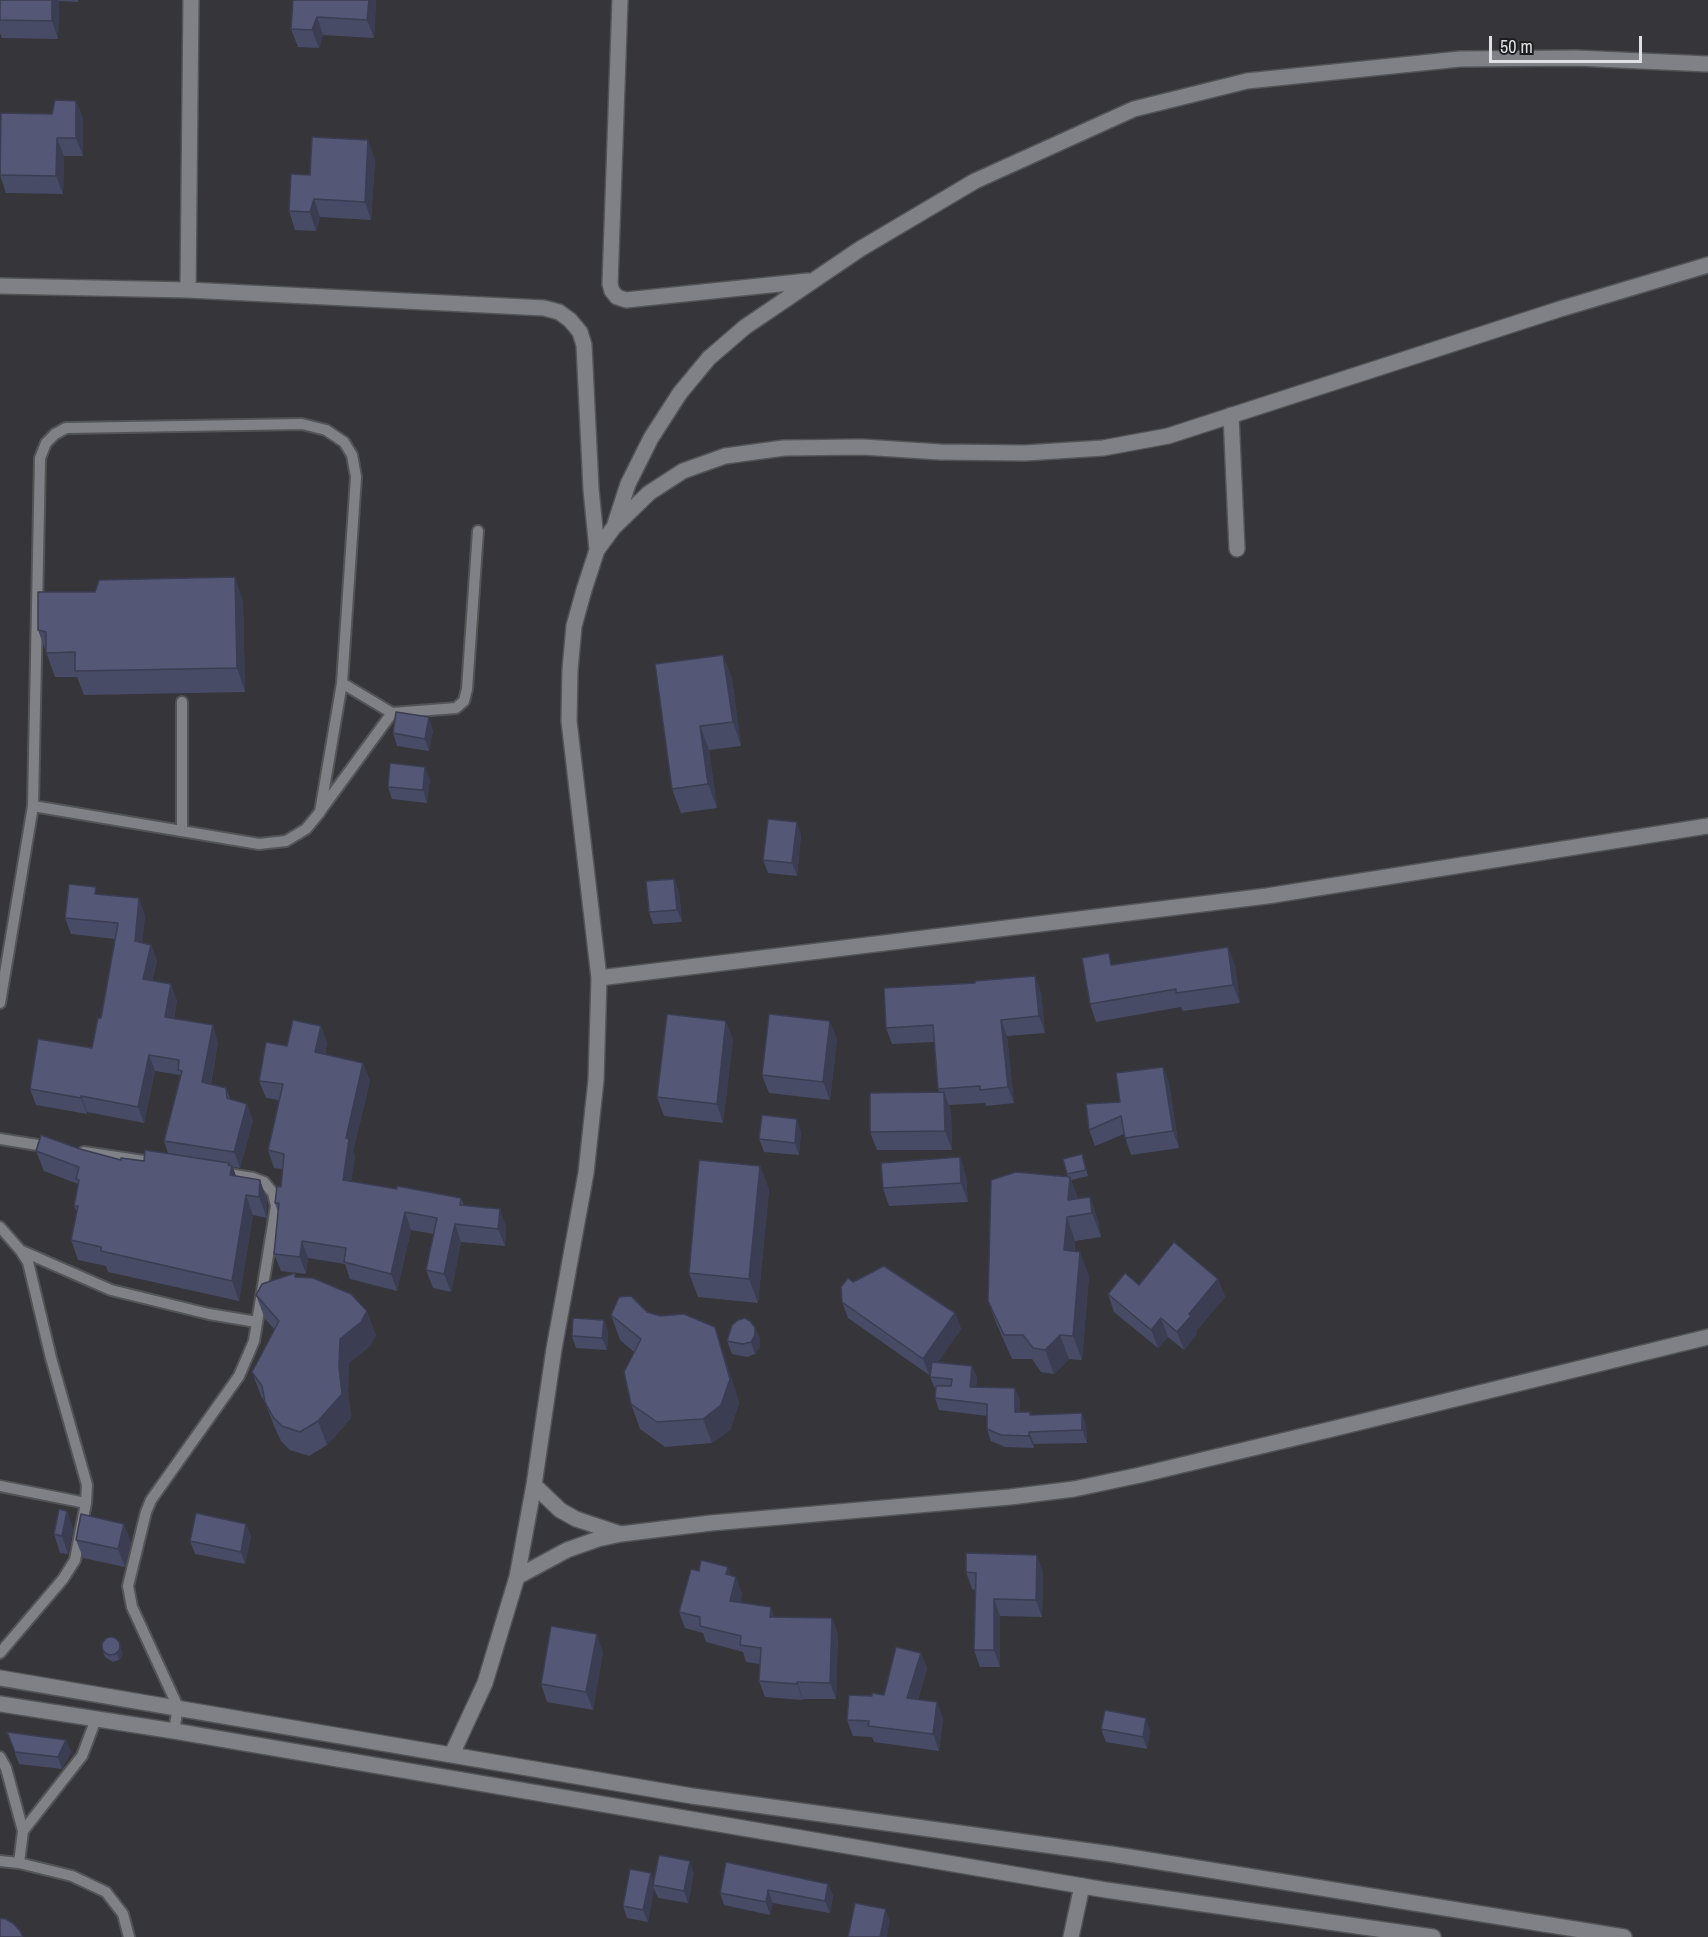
<!DOCTYPE html>
<html>
<head>
<meta charset="utf-8">
<style>
  body { margin:0 }
  #map { position:relative; width:1708px; height:1937px; overflow:hidden; background:#35353a; font-family:"Archivo Narrow",sans-serif }
  canvas { display:block }
  .scale { position:absolute; left:1489px; top:36px; width:153px; height:27px; box-sizing:border-box; border:3px solid #dfe0e3; border-top:0; padding-left:8px; font-size:18px; line-height:21px; white-space:nowrap; color:#dfe0e3; -webkit-text-stroke:4px #1d1d1f; paint-order:stroke }
</style>
</head>
<body>
<div id="map">
<canvas width="1708" height="1937"></canvas>
<div class="scale">50 m</div>
</div>
<script>
const c = document.querySelector('canvas').getContext('2d');
c.lineJoin = 'round';
function poly(rows) {
  const path = new Path2D();
  for (const r of rows) {
    if (r.length === 3) {
      path.moveTo(r[0] + r[2], r[1]);
      path.arc(r[0], r[1], r[2], 0, 2 * Math.PI);
      continue;
    }
    path.moveTo(r[0], r[1]);
    for (let i = 2; i < r.length; i += 2) path.lineTo(r[i], r[i + 1]);
  }
  return path;
}
function trace(path, color, width, dash) {
  c.strokeStyle = color;
  c.lineWidth = width;
  c.lineCap = dash ? 'butt' : 'round';
  c.setLineDash(dash || []);
  c.stroke(path);
}
function paint(path, color) {
  c.fillStyle = color;
  c.fill(path, 'evenodd');
}
const lane = poly([
  [342,683,392,713,456,708,464,701,467,689,478,531],
  [182,702,182,831],
  [321,810,392,713],
  [0,1003,33,806,40,458,46,443,55,434,66,428,302,424,326,430,344,442,352,455,356,477,342,683,320,812,306,829,286,841,259,844,33,806],
  [0,1139,50,1147],
  [84,1152,157,1163],
  [0,1227,21,1251,28,1262,51,1358,87,1485,86,1503,75,1560,63,1579,0,1653],
  [22,1251,111,1290,209,1314,257,1322],
  [0,1486,86,1503],
  [174,1731,178,1707,132,1607,128,1586,146,1512,151,1500,239,1376,254,1341,276,1206,273,1193,264,1182,253,1178,223,1173],
  [0,1757,6,1768,23,1831,19,1863],
  [23,1831,82,1756,96,1719],
  [0,1861,19,1863,72,1876,106,1892,123,1914,129,1937]
]);
const street = poly([
  [620,0,610,284,612,291,617,297,626,300,808,281],
  [0,286,188,290,544,308,559,312,570,320,580,332,584,345,591,489,597,550],
  [188,290,191,0],
  [1231,415,1237,549],
  [615,524,628,484,651,438,680,393,709,358,745,327,860,249,975,181,1134,109,1247,81,1460,59,1576,58,1708,64],
  [599,978,1267,896,1708,826],
  [534,1485,560,1510,576,1519,621,1534],
  [517,1577,567,1550,598,1539,621,1534,711,1523,1010,1497,1074,1489,1140,1475,1328,1430,1708,1337],
  [452,1754,485,1683,517,1577,534,1485,554,1349,586,1173,596,1080,599,978,569,721,570,670,574,626,584,590,597,550,614,527,649,493,683,471,725,456,784,448,862,447,940,452,1025,453,1103,448,1168,436,1560,309,1708,265],
  [1071,1937,1082,1886]
]);
const secondary = poly([
  [0,1678,692,1796,1111,1854,1624,1937],
  [0,1704,174,1731,1106,1890,1433,1937]
]);
const wall = poly([
  [0,0,78,0,78,2,59,1,58,39,2,38,0,33],
  [293,0,376,0,374,38,323,35,319,48,298,47,291,29],
  [76,101,83,119,83,156,64,156,63,194,6,193,0,175,52,114],
  [375,159,371,220,320,217,316,231,295,230,289,211,310,175],
  [243,601,245,692,84,695,77,677,55,677,38,630],
  [723,655,732,679,741,746,709,750,717,808,681,813,672,789],
  [433,730,429,751,397,746,393,733],
  [430,779,427,803,392,799,388,787],
  [801,834,797,876,768,873,763,860],
  [674,879,679,892,682,922,653,924,649,912],
  [98,894,145,915,142,943,151,945,157,961,152,981,177,1000,174,1019,218,1042,211,1084,226,1088,230,1099,253,1120,240,1168,233,1167,236,1176,260,1180,267,1201,267,1218,253,1215,239,1301,108,1272,106,1266,78,1260,71,1240,77,1212,74,1206,78,1184,44,1171,36,1151,80,1149,121,1160,144,1161,168,1153,164,1141,180,1078,180,1075,155,1071,144,1123,87,1112,87,1114,36,1105,30,1089,92,1048,101,1018,115,939,71,934,65,918],
  [1114,965,1235,965,1240,1003,1183,1011,1181,1007,1096,1022,1090,1004],
  [1041,992,1045,1033,1007,1036,1014,1103,986,1106,985,1103,949,1105,951,1111,952,1150,877,1150,870,1132,939,1092,938,1089,934,1042,892,1044,886,1028],
  [321,1026,327,1043,325,1055,363,1063,370,1081,353,1151,355,1156,351,1181,397,1189,461,1198,464,1206,506,1226,505,1246,461,1242,451,1292,433,1288,426,1270,434,1234,411,1230,397,1291,350,1279,345,1264,308,1258,306,1274,281,1271,274,1254,278,1212,275,1203,281,1187,283,1169,274,1168,268,1150,279,1100,266,1098,259,1081,287,1046],
  [733,1039,723,1123,664,1116,657,1097],
  [837,1039,830,1100,769,1093,762,1075],
  [1163,1067,1169,1083,1179,1148,1131,1155,1124,1134,1095,1146,1089,1130],
  [801,1131,799,1155,764,1152,759,1139],
  [960,1157,966,1176,968,1202,889,1206,883,1188],
  [1063,1159,1084,1160,1088,1176,1071,1180,1078,1199,1090,1197,1098,1221,1101,1237,1075,1241,1075,1251,1089,1276,1082,1360,1069,1359,1054,1374,1041,1372,1032,1359,1012,1359,997,1325,988,1301,1068,1177],
  [760,1166,769,1190,758,1303,698,1297,689,1273],
  [295,1273,296,1277,376,1335,370,1346,349,1363,348,1391,351,1418,327,1445,309,1456,290,1450,281,1441,274,1426,265,1402,261,1396,252,1372,275,1330,265,1319,256,1295],
  [1218,1279,1225,1297,1196,1331,1197,1334,1184,1350,1168,1337,1158,1348,1114,1312,1108,1294,1139,1285],
  [853,1282,955,1313,961,1329,938,1362,972,1366,977,1378,976,1387,1015,1388,1020,1401,1020,1412,1030,1412,1031,1415,1082,1413,1086,1426,1087,1443,1034,1444,1034,1448,1005,1447,991,1441,987,1429,987,1416,939,1410,935,1398,936,1389,935,1389,930,1377,931,1372,929,1375,848,1318,842,1302],
  [647,1312,723,1352,739,1403,730,1430,712,1443,665,1447,640,1429,631,1404,634,1352,620,1340,611,1315],
  [604,1320,608,1333,607,1350,576,1348,572,1336],
  [755,1327,760,1340,760,1347,755,1354,747,1357,732,1354,727,1341],
  [67,1511,73,1529,68,1554,60,1553,54,1534],
  [246,1524,251,1536,245,1564,195,1554,190,1541],
  [76,1540,131,1542,125,1567,83,1558],
  [699,1571,736,1577,742,1594,740,1603,775,1617,832,1618,838,1635,836,1699,803,1699,803,1700,765,1697,759,1681,760,1664,746,1662,743,1652,706,1642,703,1633,685,1628,679,1612],
  [966,1572,1043,1572,1042,1617,1000,1616,1000,1667,980,1667,974,1650,975,1590,972,1589],
  [103,1651,123,1654,119,1660,113,1662,105,1657],
  [603,1652,593,1710,547,1702,541,1684],
  [921,1653,927,1669,918,1699,943,1718,939,1751,874,1742,872,1737,853,1736,847,1720,884,1695],
  [1101,1729,1150,1730,1147,1749,1106,1742],
  [7,1732,66,1740,71,1752,62,1769,19,1764],
  [651,1873,654,1882,694,1873,688,1903,658,1898,654,1889,648,1922,627,1918,623,1906],
  [828,1884,833,1896,830,1913,773,1903,770,1915,724,1905,720,1893]
]);
const shadedWall = poly([
  [52,0,58,0,59,1,58,39,52,21],
  [369,0,376,0,374,38,367,20],
  [317,17,323,35,319,48,312,30],
  [76,101,83,119,83,156,76,138],
  [57,138,64,156,63,194,56,176],
  [368,140,375,159,371,220,365,202],
  [314,199,320,217,316,231,310,212],
  [235,577,243,601,245,692,237,668],
  [723,655,732,679,741,746,733,722],
  [429,717,433,730,429,751,425,739],
  [700,726,709,750,717,808,708,784],
  [425,767,430,779,427,803,423,790],
  [797,822,801,834,797,876,792,863],
  [674,879,679,892,682,922,677,910],
  [139,898,145,915,141,957,135,941],
  [151,945,157,961,149,996,143,979],
  [1228,947,1235,965,1240,1003,1233,985],
  [1035,976,1041,992,1045,1033,1039,1016],
  [171,984,177,1000,171,1033,165,1017],
  [1001,1020,1007,1036,1014,1103,1008,1087],
  [726,1021,733,1039,723,1123,717,1104],
  [830,1021,837,1039,830,1100,823,1082],
  [213,1025,218,1042,208,1098,202,1082],
  [321,1026,327,1043,321,1070,315,1052],
  [149,1055,155,1071,144,1123,138,1107],
  [363,1063,370,1081,353,1151,355,1156,349,1197,343,1180,346,1138],
  [1163,1067,1169,1083,1179,1148,1173,1131],
  [944,1092,951,1111,952,1150,945,1131],
  [81,1096,87,1112,87,1114,81,1098],
  [247,1104,253,1120,240,1168,234,1152],
  [797,1119,801,1131,799,1155,795,1143],
  [960,1157,966,1176,968,1202,961,1183],
  [229,1163,231,1169,232,1166,240,1186,230,1175,228,1165],
  [760,1166,769,1190,758,1303,749,1279],
  [1070,1177,1079,1201,1068,1200],
  [260,1180,267,1201,267,1218,259,1197],
  [246,1195,253,1215,239,1301,232,1281],
  [1090,1197,1098,1221,1101,1237,1092,1213],
  [500,1209,506,1226,505,1246,498,1229],
  [405,1212,411,1230,397,1291,391,1274],
  [1067,1217,1075,1241,1073,1274,1064,1250],
  [455,1224,461,1242,451,1292,444,1274],
  [302,1241,308,1258,306,1274,300,1257],
  [1080,1252,1089,1276,1082,1360,1073,1336],
  [1218,1279,1225,1297,1196,1331,1197,1334,1184,1350,1177,1332,1189,1314],
  [367,1311,376,1335,370,1346,349,1363,348,1391,351,1418,327,1445,318,1421,339,1367,340,1339],
  [955,1313,961,1329,929,1375,923,1359],
  [1161,1318,1168,1337,1158,1348,1151,1330],
  [604,1320,608,1333,607,1350,602,1338],
  [715,1327,723,1352,739,1403,730,1430,712,1443,703,1419],
  [755,1327,760,1340,760,1347,755,1354,751,1342],
  [1060,1335,1069,1359,1054,1374,1045,1350],
  [972,1366,977,1378,975,1399,970,1387],
  [1015,1388,1020,1401,1020,1424,1015,1412],
  [1082,1413,1086,1426,1087,1443,1082,1430],
  [1029,1432,1034,1444,1034,1448,1029,1436],
  [67,1511,73,1529,68,1554,62,1536],
  [124,1524,131,1542,125,1567,118,1549],
  [246,1524,251,1536,245,1564,241,1552],
  [1037,1555,1043,1572,1042,1617,1036,1600],
  [728,1567,734,1583,726,1574],
  [736,1577,742,1594,736,1618,730,1601],
  [994,1599,1000,1616,1000,1667,994,1650],
  [771,1607,777,1624,770,1617],
  [832,1618,838,1635,836,1699,830,1683],
  [597,1634,603,1652,593,1710,586,1692],
  [118,1639,123,1654,119,1660,117,1654],
  [921,1653,927,1669,913,1714,907,1698],
  [797,1682,803,1699,803,1700,797,1684],
  [937,1702,943,1718,939,1751,933,1734],
  [1146,1718,1150,1730,1147,1749,1143,1737],
  [66,1740,71,1752,62,1769,58,1757],
  [690,1861,694,1873,688,1903,684,1891],
  [651,1873,655,1885,653,1885,654,1889,648,1922,643,1910],
  [828,1884,833,1896,830,1913,825,1901],
  [768,1890,773,1903,770,1915,766,1902],
  [886,1909,890,1921,887,1937,880,1937]
]);
const building = poly([
  [0,0,52,0,52,21,0,20,0,0],
  [293,0,369,0,367,20,317,17,312,30,291,29,293,0],
  [55,100,76,101,76,138,57,138,56,176,0,175,1,113,52,114,55,100],
  [312,137,368,140,365,202,314,199,310,212,289,211,291,174,310,175,312,137],
  [235,577,237,668,75,671,75,652,46,653,46,632,38,630,38,592,95,592,99,580,235,577],
  [723,655,733,722,700,726,708,784,672,789,655,664,723,655],
  [396,712,429,717,425,739,393,733,396,712],
  [390,763,425,767,423,790,388,787,390,763],
  [768,819,797,822,792,863,763,860,768,819],
  [674,879,677,910,649,912,646,881,674,879],
  [69,884,96,887,95,894,139,898,135,941,151,945,143,979,171,984,165,1017,213,1025,202,1082,226,1088,227,1098,247,1104,234,1152,164,1141,182,1071,178,1070,179,1060,149,1055,138,1107,81,1096,81,1098,30,1089,38,1039,92,1048,98,1018,101,1018,118,923,65,918,69,884],
  [1228,947,1233,985,1176,993,1176,989,1090,1004,1082,958,1109,953,1111,965,1228,947],
  [1035,976,1039,1016,1001,1020,1008,1087,980,1090,980,1086,938,1089,933,1025,886,1028,884,988,975,983,975,981,1035,976],
  [667,1014,726,1021,717,1104,657,1097,667,1014],
  [769,1014,830,1021,823,1082,762,1075,769,1014],
  [293,1020,321,1026,315,1052,363,1063,346,1138,349,1139,343,1180,397,1189,397,1186,461,1198,460,1205,500,1209,498,1229,455,1224,444,1274,426,1270,437,1218,405,1212,391,1274,344,1262,346,1248,302,1241,300,1257,274,1254,279,1203,275,1203,277,1186,281,1187,284,1154,268,1150,283,1084,259,1081,266,1042,287,1046,293,1020],
  [1163,1067,1173,1131,1125,1138,1121,1116,1089,1130,1086,1104,1120,1102,1116,1073,1163,1067],
  [944,1092,945,1131,870,1132,870,1093,944,1092],
  [762,1115,797,1119,795,1143,759,1139,762,1115],
  [41,1135,80,1149,121,1160,121,1158,144,1161,145,1150,229,1163,228,1165,232,1166,230,1175,260,1180,259,1197,246,1195,232,1281,101,1251,101,1247,71,1240,78,1206,74,1206,79,1180,76,1179,79,1167,36,1151,41,1135],
  [1082,1154,1086,1170,1067,1174,1063,1159,1082,1154],
  [960,1157,961,1183,883,1188,881,1163,960,1157],
  [699,1160,760,1166,749,1279,689,1273,699,1160],
  [1016,1172,1070,1177,1068,1200,1090,1197,1092,1213,1067,1217,1064,1250,1080,1252,1073,1336,1060,1335,1045,1350,1033,1348,1023,1335,1004,1335,988,1301,991,1180,1016,1172],
  [1174,1242,1218,1279,1189,1314,1191,1316,1177,1332,1161,1318,1151,1330,1108,1294,1125,1273,1139,1285,1174,1242],
  [884,1266,955,1313,923,1359,842,1302,841,1287,848,1278,853,1282,884,1266],
  [295,1273,295,1277,313,1278,351,1294,367,1311,361,1322,340,1339,339,1367,342,1394,318,1421,300,1432,282,1426,273,1417,265,1402,262,1386,252,1372,279,1321,256,1295,262,1284,295,1273],
  [631,1296,647,1312,661,1316,684,1314,715,1327,730,1379,721,1405,703,1419,657,1422,631,1404,624,1372,641,1339,611,1315,619,1297,631,1296],
  [573,1318,604,1320,602,1338,572,1336,573,1318],
  [745,1318,750,1321,755,1327,755,1335,751,1342,743,1344,727,1341,732,1325,738,1320,745,1318],
  [932,1362,972,1366,970,1387,1015,1388,1015,1412,1030,1412,1030,1415,1082,1413,1082,1430,1029,1432,1029,1436,1001,1435,987,1429,987,1404,935,1398,936,1386,951,1386,952,1379,930,1377,932,1362],
  [59,1509,67,1511,62,1536,54,1534,59,1509],
  [196,1513,246,1524,241,1552,190,1541,196,1513],
  [81,1514,124,1524,118,1549,76,1540,81,1514],
  [966,1553,1037,1555,1036,1600,994,1599,994,1650,974,1650,976,1573,966,1572,966,1553],
  [701,1560,728,1567,726,1574,736,1577,730,1601,771,1607,770,1617,832,1618,830,1683,797,1682,797,1684,759,1681,761,1648,740,1645,741,1636,700,1626,700,1617,679,1612,691,1569,699,1571,701,1560],
  [551,1626,597,1634,586,1692,541,1684,551,1626],
  [111,1646,9],
  [896,1647,921,1653,907,1698,937,1702,933,1734,868,1726,869,1721,847,1720,849,1695,872,1696,872,1693,884,1695,896,1647],
  [1105,1710,1146,1718,1143,1737,1101,1729,1105,1710],
  [7,1732,66,1740,58,1757,15,1752,7,1732],
  [659,1855,690,1861,684,1891,653,1885,659,1855],
  [726,1862,828,1884,825,1901,768,1890,766,1902,720,1893,726,1862],
  [630,1869,651,1873,643,1910,623,1906,630,1869],
  [855,1903,886,1909,880,1937,848,1937,855,1903],
  [0,1918,6,1919,14,1924,20,1931,23,1937,0,1937,0,1918]
]);
trace(lane, '#535457', 14);
trace(street, '#535457', 18);
trace(secondary, '#535457', 18);
trace(lane, '#808186', 10);
trace(street, '#808186', 15);
trace(secondary, '#808186', 15);
paint(wall, '#484b65');
paint(shadedWall, '#3b3d52');
paint(building, '#545775');
trace(building, '#3b3d52', 1.5);
</script>
</body>
</html>
